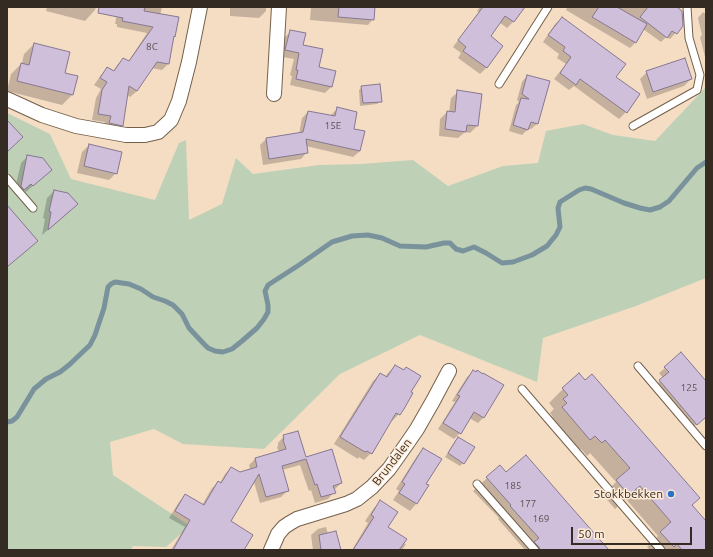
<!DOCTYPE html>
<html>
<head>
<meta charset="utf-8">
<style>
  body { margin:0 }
  #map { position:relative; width:713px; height:557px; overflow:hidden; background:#f5ddc4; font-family:Ubuntu,sans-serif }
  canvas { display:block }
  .frame { position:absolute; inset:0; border:8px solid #342b22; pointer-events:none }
  .scale { position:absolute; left:571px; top:527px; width:121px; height:18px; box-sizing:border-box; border:2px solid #342b22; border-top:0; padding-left:5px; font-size:12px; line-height:14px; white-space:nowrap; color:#342b22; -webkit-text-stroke:3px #feebd7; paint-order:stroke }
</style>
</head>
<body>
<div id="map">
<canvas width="713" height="557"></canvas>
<div class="frame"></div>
<div class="scale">50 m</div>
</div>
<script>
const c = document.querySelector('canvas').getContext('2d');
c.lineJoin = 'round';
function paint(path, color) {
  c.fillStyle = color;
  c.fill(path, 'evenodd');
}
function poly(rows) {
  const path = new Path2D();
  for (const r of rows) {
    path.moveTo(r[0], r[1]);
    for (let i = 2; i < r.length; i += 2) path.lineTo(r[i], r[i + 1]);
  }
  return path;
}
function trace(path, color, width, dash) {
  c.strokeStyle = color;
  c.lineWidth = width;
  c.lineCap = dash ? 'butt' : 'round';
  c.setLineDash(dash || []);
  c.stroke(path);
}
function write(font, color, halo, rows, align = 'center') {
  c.font = font + ' Ubuntu,sans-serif';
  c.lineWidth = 3;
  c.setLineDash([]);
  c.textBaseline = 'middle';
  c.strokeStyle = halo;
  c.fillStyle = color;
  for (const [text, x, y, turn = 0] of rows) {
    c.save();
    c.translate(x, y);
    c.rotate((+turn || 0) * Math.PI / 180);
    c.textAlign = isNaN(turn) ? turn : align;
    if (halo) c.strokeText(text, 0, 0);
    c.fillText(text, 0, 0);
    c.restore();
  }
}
const green = poly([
  [706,87,706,278,636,306,543,338,537,382,420,335,340,374,264,449,183,444,154,429,110,442,113,475,190,526,166,547,133,546,131,550,7,550,7,113,50,134,71,179,155,200,179,143,186,140,189,220,222,204,236,158,253,174,319,165,361,164,413,160,448,186,503,166,538,163,546,131,583,124,613,135,655,141]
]);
const shadow = poly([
  [47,7,96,7,95,10,85,21,46,11],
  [118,7,162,7,160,15,174,36,173,38,168,64,162,70,151,68,137,91,130,97,127,95,122,125,115,132,103,130,105,122,92,120,96,98,101,89,94,85,101,75,108,68,113,72,117,65,124,59,128,62,147,33,117,27,117,24,115,24],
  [230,7,266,7,266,11,259,18,230,16],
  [311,7,374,7,373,19,368,25,310,20],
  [480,7,524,7,514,21,507,28,499,22,489,36,502,46,486,68,480,74,458,58,461,53,453,47,479,12,477,11],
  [566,7,604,7,614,15,620,7,666,7,682,26,670,39,666,37,661,42,643,29,636,42,630,48,566,10,567,8],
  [703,12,706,14,706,61,700,37,702,35,698,18],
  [562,18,615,78,638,95,626,112,619,119,574,86,569,90,554,79,566,64,557,58,559,54,543,42,555,24],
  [291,31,318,67,335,71,331,87,325,93,290,85,292,76,290,75,294,59,283,57,285,37],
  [34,44,64,74,73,94,62,105,7,91,11,74,22,63,24,54],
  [647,72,691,79,684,86,647,99,640,79],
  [527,76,549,82,537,124,531,129,528,129,522,135,509,131,516,105,519,102,517,100,522,82],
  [362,87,381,101,377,104,360,106,359,90],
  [458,92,477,126,470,133,465,132,458,138,439,136,440,119,447,112,449,113,451,98],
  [338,108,352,129,360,151,353,157,306,146,307,152,301,159,263,165,260,145,266,139,299,134,302,118,308,112,331,116,331,115],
  [89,145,116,173,109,180,77,173,82,152],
  [28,156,44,176,26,192,24,190,17,196,14,193,21,163],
  [54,191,70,211,42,235,45,219,43,218,47,198],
  [395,366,410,392,399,414,392,421,391,420,371,453,364,460,359,457,358,459,334,444,373,381,380,374,385,377,388,373],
  [665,368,706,382,706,416,690,430,654,387,663,378,659,373],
  [473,372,475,373,493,402,483,418,478,423,469,418,460,433,454,439,438,429,455,402,452,401,467,377],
  [563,389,691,505,706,522,706,550,650,550,647,547,658,536,626,499,615,509,603,495,616,482,590,453,587,456,581,449,575,454,548,422,553,417,550,413,554,409,549,403],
  [284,436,306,458,341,483,334,490,334,492,328,499,315,503,311,490,309,491,300,465,282,470,288,490,281,497,260,503,254,482,229,522,243,550,171,550,185,527,169,518,179,502,185,495,202,505,212,488,218,482,220,483,225,474,231,468,240,473,250,470,249,465,255,459,279,452,277,447,278,446,278,443],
  [458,438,463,463,460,466,445,457,455,441],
  [424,449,425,484,428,486,416,504,410,511,393,500,399,491,396,489,417,456],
  [500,466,506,474,607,550,525,550,498,519,499,518,473,491],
  [380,502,387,528,403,543,406,544,402,550,352,550,368,523,365,521,374,508],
  [326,527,328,534,340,550,313,550,311,535,318,529]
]);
const stream = poly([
  [7,422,12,421,17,417,34,389,46,379,60,372,69,365,90,345,95,335,104,308,108,287,111,284,115,282,129,284,141,289,153,297,165,301,173,305,182,314,189,328,203,343,208,348,215,351,223,352,232,349,242,341,257,328,264,319,268,312,268,305,265,291,268,285,299,265,332,242,352,236,368,235,382,238,400,246,426,247,444,243,450,243,456,249,463,251,474,247,486,253,502,263,513,262,532,255,547,246,556,235,560,227,558,208,560,202,579,190,585,188,591,189,624,203,640,208,650,210,660,207,669,201,697,168,706,162]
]);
const building = poly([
  [99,7,145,7,144,11,179,17,175,37,174,36,169,64,157,62,137,91,129,86,123,126,109,123,111,116,98,114,102,90,107,82,100,78,107,67,114,71,123,58,129,61,153,27,122,21,123,18,98,13,99,7],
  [339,7,375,7,374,20,338,17,339,7],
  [483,7,525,7,514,22,505,16,491,36,503,46,487,68,463,51,466,47,458,40,483,7],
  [599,7,617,7,647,24,636,43,592,17,599,7],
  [648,7,677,7,682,11,683,26,677,34,672,31,667,38,640,17,648,7],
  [562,17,626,64,616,77,640,94,627,113,580,79,576,85,560,73,571,57,563,51,565,47,548,35,562,17],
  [290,30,306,33,303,45,323,49,319,67,336,71,332,87,296,79,298,70,296,70,299,53,285,50,290,30],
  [34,43,70,52,65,73,78,76,73,95,17,81,21,63,29,65,34,43],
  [685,58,692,79,653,92,646,71,685,58],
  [527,75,550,81,538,124,531,122,528,130,513,125,521,98,529,99,522,94,527,75],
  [380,84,382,102,363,103,361,86,380,84],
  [457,90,482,94,478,126,467,125,466,132,445,129,447,111,455,112,457,90],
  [337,107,357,112,354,129,365,131,360,151,306,139,308,153,269,159,266,138,303,132,308,111,335,116,337,107],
  [7,120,23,137,7,152,7,120],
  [89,144,122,152,117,174,84,166,89,144],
  [27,155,43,158,52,170,33,186,31,184,24,190,21,186,27,155],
  [54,190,68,193,78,204,48,230,51,212,49,211,54,190],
  [7,205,38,241,7,267,7,205],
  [681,352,706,381,706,417,697,425,659,380,669,372,664,367,681,352],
  [395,365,404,370,406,367,421,376,411,392,413,393,404,409,400,415,396,413,372,454,367,451,365,452,340,437,380,373,387,377,395,365],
  [473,370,476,372,477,370,483,374,483,373,504,385,484,418,474,412,461,434,443,423,460,396,457,395,473,370],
  [579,373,585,380,592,374,700,498,692,505,706,521,706,550,682,550,677,544,674,547,660,532,671,522,640,486,629,495,616,480,630,468,605,440,602,443,595,436,590,440,562,407,567,403,563,399,568,395,562,388,579,373],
  [298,431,306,457,332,449,342,483,333,486,336,493,321,497,317,484,315,485,306,459,282,466,289,491,266,497,259,474,231,521,253,535,244,550,173,550,190,520,175,511,185,494,204,505,218,481,221,483,231,467,240,472,257,467,255,458,286,449,283,440,284,439,283,435,298,431],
  [458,437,475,447,464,464,448,453,458,437],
  [423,448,442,459,426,484,429,485,417,504,399,493,405,484,402,482,423,448],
  [526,455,572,508,609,550,540,550,539,547,534,542,539,538,510,506,511,505,486,477,500,465,506,472,526,455],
  [380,500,398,512,388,527,407,539,399,550,353,550,374,517,371,515,380,500],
  [336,531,341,550,321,550,319,535,336,531]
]);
const lane = poly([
  [499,84,548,7],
  [633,126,697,90,700,75,689,38,687,7],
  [7,178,33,208],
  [638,366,706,446],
  [522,389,661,550],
  [477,484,535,550]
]);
const street = poly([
  [274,94,279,7],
  [7,99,42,115,76,126,126,135,145,135,158,132,171,120,179,101,189,62,200,7],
  [271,550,278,534,284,527,290,523,297,519,346,504,357,499,372,487,389,469,406,445,417,429,433,401,449,371]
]);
const markers = [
  [671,494,4,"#2c72c3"]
];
const numberNames = [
  ["8C",152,47],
  ["15E",333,126],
  ["125",689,388],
  ["185",513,486],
  ["177",528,504],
  ["169",541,519]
];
const streetNames = [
  ["Brundalen",392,462,-52]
];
const poiNames = [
  ["Stokkbekken",663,494]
];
paint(green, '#bed1b7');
paint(shadow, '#0003');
trace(stream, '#79929c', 5);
paint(building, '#cfbfdb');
trace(building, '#867791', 1);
trace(lane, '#74604a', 9);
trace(street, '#74604a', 16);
trace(lane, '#fff', 7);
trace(street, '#fff', 14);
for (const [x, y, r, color] of markers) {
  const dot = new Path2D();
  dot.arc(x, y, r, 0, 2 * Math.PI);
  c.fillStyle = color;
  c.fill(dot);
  trace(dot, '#feebd7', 1.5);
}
write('10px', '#5b5050', null, numberNames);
write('12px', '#342b22', '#feebd7', streetNames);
write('12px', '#342b22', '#feebd7', poiNames, 'right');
</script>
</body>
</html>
